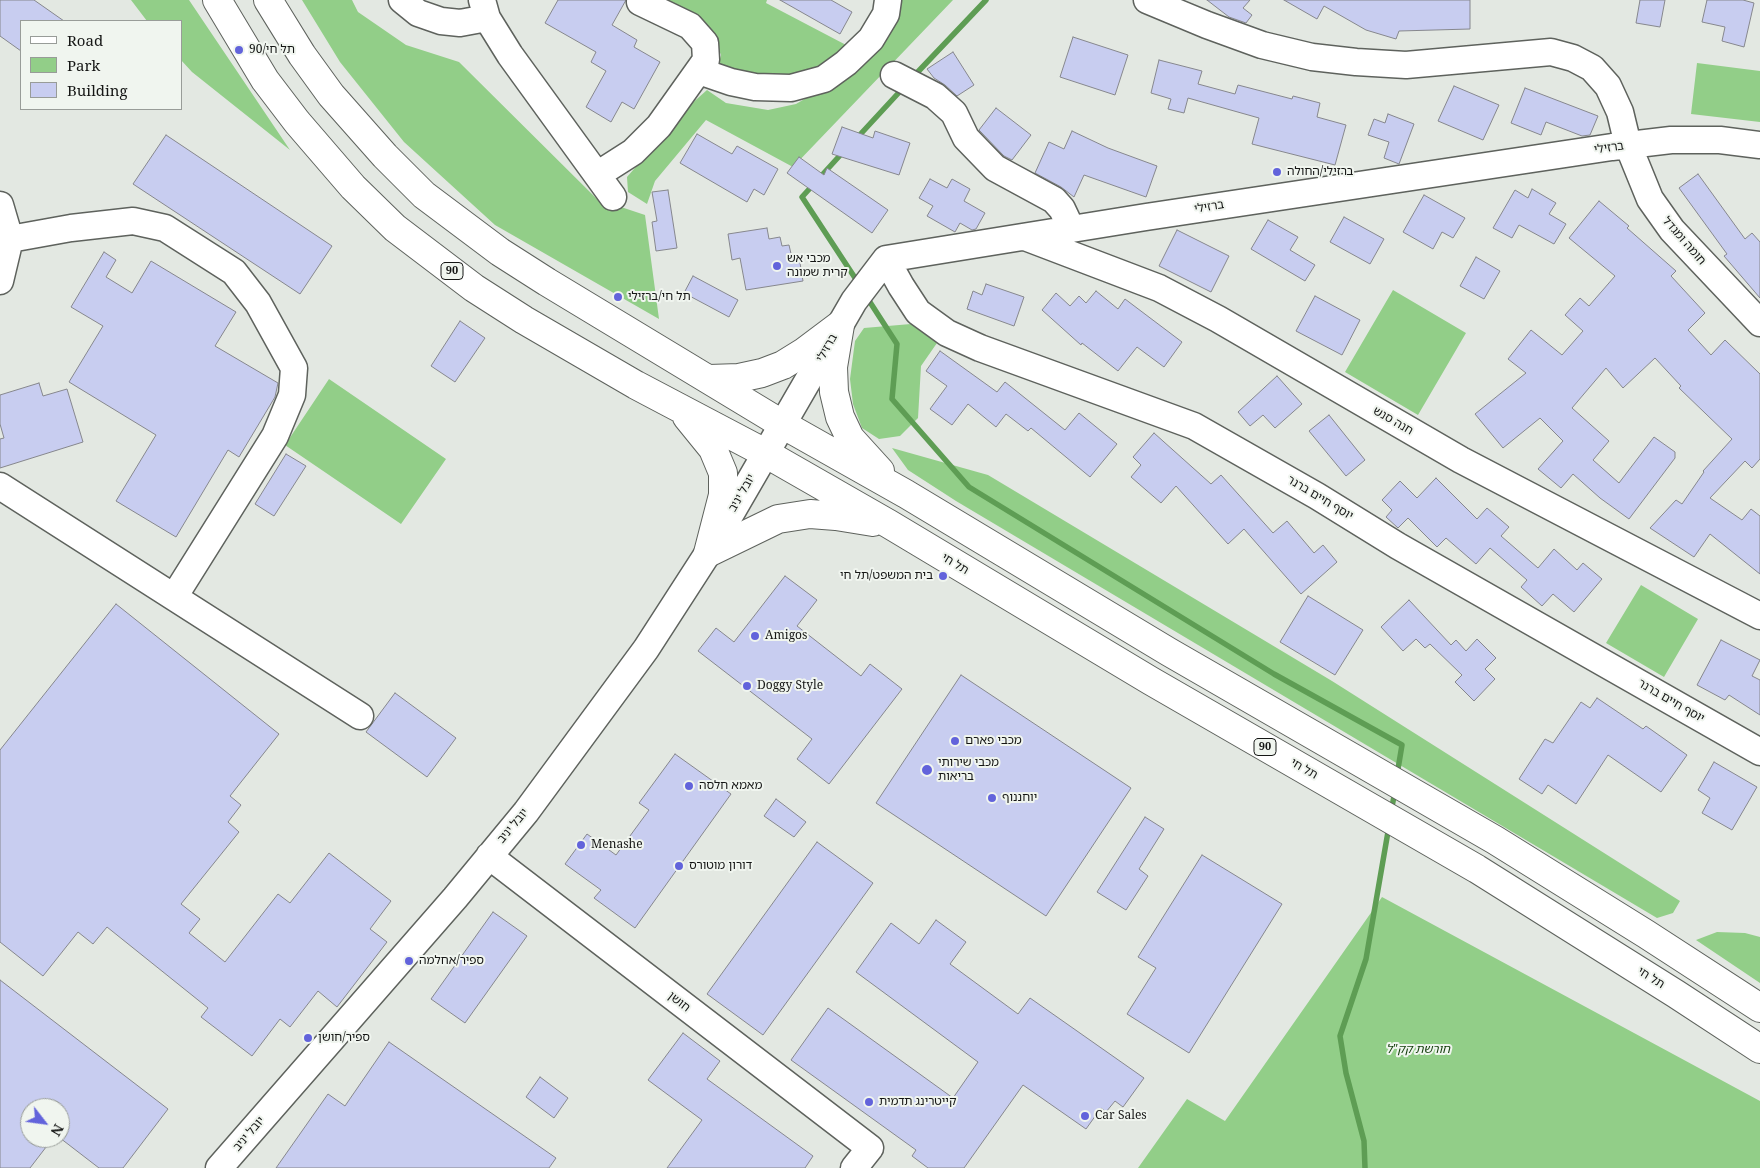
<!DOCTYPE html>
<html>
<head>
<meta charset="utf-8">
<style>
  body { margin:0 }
  #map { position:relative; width:1760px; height:1168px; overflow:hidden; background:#e3e8e2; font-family:"Noto Serif",serif }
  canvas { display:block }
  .legend { position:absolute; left:20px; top:20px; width:162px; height:90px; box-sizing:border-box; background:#f0f5ef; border:1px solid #989c98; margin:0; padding:6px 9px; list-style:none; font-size:15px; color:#151615 }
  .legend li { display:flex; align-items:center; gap:10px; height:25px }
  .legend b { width:25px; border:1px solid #989c98 }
  .north { position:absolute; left:20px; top:1098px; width:50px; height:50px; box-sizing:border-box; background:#f0f5ef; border:1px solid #989c98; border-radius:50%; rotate:120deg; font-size:14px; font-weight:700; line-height:20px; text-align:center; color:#151615 }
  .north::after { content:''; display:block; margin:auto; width:18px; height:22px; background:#6263db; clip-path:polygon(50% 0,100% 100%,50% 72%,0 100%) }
</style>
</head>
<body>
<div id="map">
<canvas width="1760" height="1168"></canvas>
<ul class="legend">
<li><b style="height:6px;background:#fff"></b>Road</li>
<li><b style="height:14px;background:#92ce88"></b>Park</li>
<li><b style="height:14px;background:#c8cdf0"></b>Building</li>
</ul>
<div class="north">N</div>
</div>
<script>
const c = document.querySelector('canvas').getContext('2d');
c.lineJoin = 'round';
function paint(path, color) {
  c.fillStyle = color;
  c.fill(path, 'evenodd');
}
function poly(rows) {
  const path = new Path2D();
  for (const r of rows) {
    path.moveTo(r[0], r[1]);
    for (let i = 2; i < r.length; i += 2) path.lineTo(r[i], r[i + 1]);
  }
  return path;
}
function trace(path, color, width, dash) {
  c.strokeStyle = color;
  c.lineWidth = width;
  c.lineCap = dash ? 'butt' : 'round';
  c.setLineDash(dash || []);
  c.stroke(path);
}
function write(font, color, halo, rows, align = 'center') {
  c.font = font + ' "Noto Serif","Noto Sans Hebrew",serif';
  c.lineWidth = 4;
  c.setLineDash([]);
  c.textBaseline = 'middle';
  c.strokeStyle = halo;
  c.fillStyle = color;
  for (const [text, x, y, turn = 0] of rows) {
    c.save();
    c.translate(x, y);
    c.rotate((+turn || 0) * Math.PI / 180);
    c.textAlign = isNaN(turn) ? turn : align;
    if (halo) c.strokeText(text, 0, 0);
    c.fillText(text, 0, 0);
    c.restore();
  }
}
const green = poly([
  [131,0,189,0,290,150,192,72,181,60,181,21,147,21],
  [302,0,352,0,358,12,406,45,459,62,597,199,645,215,659,319,495,225,404,142,340,62],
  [658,0,767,0,766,3,848,46,830,64,791,76,716,72,721,55,713,34],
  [901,0,953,0,793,167,706,120,655,181,647,204,628,192,627,177,689,106,707,90,726,103,768,110,796,104,854,70,886,39],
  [1697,63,1760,71,1760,122,1691,114],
  [1393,290,1466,333,1418,415,1345,372],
  [911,324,937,343,921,366,918,418,900,436,879,439,862,428,853,404,850,379,855,341,864,328],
  [329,379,446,459,401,524,285,445],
  [892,448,988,475,1332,681,1680,901,1673,913,1657,918,956,501,908,470],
  [1641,585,1698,619,1664,677,1606,643],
  [1382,897,1760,1101,1760,1168,1138,1168,1187,1099,1225,1121],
  [1717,932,1745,933,1760,937,1760,983,1696,940]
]);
const stream = poly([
  [913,77,986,0],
  [856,139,904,87],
  [844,151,802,197,859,284],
  [866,296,897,344,892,399,969,487,1274,674,1402,745,1397,775],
  [1391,812,1395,791],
  [1365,1168,1364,1141,1346,1073,1340,1036,1366,959,1389,826]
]);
const building = poly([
  [0,0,34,0,64,21,21,21,21,51,0,36,0,0],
  [558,0,626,0,612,25,637,40,634,47,660,62,634,109,622,102,611,122,586,107,606,71,591,62,596,52,545,23,558,0],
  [780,0,831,0,852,12,840,34,780,0],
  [1207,0,1250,0,1243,8,1252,15,1246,23,1229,17,1207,0],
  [1284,0,1470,0,1470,29,1399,31,1396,39,1366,30,1324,6,1317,19,1284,0],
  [1640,0,1665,0,1660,27,1636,23,1640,0],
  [1707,0,1743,0,1754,3,1744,47,1722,41,1725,27,1702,22,1707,0],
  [1073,37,1128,55,1115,95,1060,77,1073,37],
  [953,52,974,85,957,96,945,85,934,78,927,69,953,52],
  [1159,60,1202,71,1198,84,1235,94,1238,85,1292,99,1293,96,1320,103,1317,117,1346,125,1335,165,1252,144,1259,118,1188,98,1184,113,1168,109,1171,99,1151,93,1159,60],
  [1454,86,1499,105,1483,140,1438,121,1454,86],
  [1525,88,1598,116,1590,135,1582,136,1546,122,1541,135,1511,123,1525,88],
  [996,108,1031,135,1012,160,1004,156,979,130,996,108],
  [1388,114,1414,124,1399,164,1384,158,1389,142,1368,135,1374,119,1385,123,1388,114],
  [842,127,873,138,875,131,910,143,899,175,832,154,842,127],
  [1072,131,1108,148,1157,166,1146,197,1084,175,1074,197,1061,187,1035,173,1049,142,1064,149,1072,131],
  [697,134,732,154,737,146,778,169,764,195,754,189,747,202,680,163,697,134],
  [166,135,332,246,300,294,133,184,166,135],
  [799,157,824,175,827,168,888,210,872,233,787,173,799,157],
  [1698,174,1745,239,1752,233,1760,242,1760,298,1724,256,1727,254,1679,188,1698,174],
  [930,179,947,188,952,179,970,189,964,201,985,213,976,229,972,230,960,223,955,232,927,216,933,206,919,198,930,179],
  [1532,189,1556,203,1549,214,1566,224,1554,244,1519,225,1512,238,1493,228,1515,190,1528,198,1532,189],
  [668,190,677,248,656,251,652,222,657,221,652,192,668,190],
  [1424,195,1465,218,1453,238,1442,232,1433,249,1403,232,1424,195],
  [1599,201,1629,226,1627,228,1676,271,1671,276,1705,313,1688,330,1711,355,1725,340,1760,374,1760,459,1752,468,1745,461,1710,498,1742,520,1751,509,1760,516,1760,574,1710,534,1694,557,1650,528,1676,500,1682,504,1704,472,1703,471,1732,439,1679,388,1681,386,1655,358,1623,388,1606,368,1572,408,1609,441,1593,460,1619,483,1654,437,1675,452,1675,458,1629,519,1600,498,1573,474,1561,488,1538,469,1563,441,1540,418,1503,448,1475,414,1526,373,1508,359,1531,330,1562,355,1583,331,1565,315,1580,298,1589,306,1615,276,1569,238,1599,201],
  [1344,217,1384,239,1370,264,1330,242,1344,217],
  [1268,220,1298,237,1290,250,1315,265,1305,281,1251,249,1268,220],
  [767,228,769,239,780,237,782,246,789,245,792,258,799,257,803,281,746,290,740,258,732,260,728,234,767,228],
  [1177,230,1229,256,1211,292,1159,266,1177,230],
  [104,252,116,260,106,277,132,293,151,261,236,312,215,346,278,383,275,397,239,457,228,450,176,537,116,501,156,435,69,382,103,326,71,307,104,252],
  [1476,257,1500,271,1484,299,1460,286,1476,257],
  [693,276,738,300,729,317,684,293,693,276],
  [986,284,1024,297,1014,326,967,309,973,291,982,295,986,284],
  [1096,291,1118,309,1125,299,1182,342,1164,367,1137,347,1118,371,1082,343,1081,345,1042,310,1056,293,1070,306,1079,296,1086,303,1096,291],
  [1315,296,1360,320,1342,355,1296,331,1315,296],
  [460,321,485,338,455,382,431,366,460,321],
  [940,351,997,392,1005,382,1065,430,1079,413,1117,444,1090,477,1031,428,1028,431,1006,414,996,427,968,404,952,425,930,409,947,386,926,371,940,351],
  [1277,376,1302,404,1275,428,1263,415,1250,426,1238,412,1277,376],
  [39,383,43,396,67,389,83,442,0,468,0,439,4,438,0,424,0,395,39,383],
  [1329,415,1365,460,1346,476,1309,431,1329,415],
  [1154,433,1211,484,1221,475,1273,533,1287,521,1314,553,1323,545,1337,562,1301,594,1244,529,1228,544,1176,486,1161,503,1131,477,1141,465,1133,457,1154,433],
  [286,454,306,466,274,516,255,504,286,454],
  [1436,478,1477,519,1487,508,1509,527,1501,536,1538,568,1554,549,1577,570,1583,563,1602,579,1574,612,1553,594,1542,606,1521,587,1527,580,1490,548,1476,564,1446,538,1437,547,1408,518,1398,528,1386,517,1392,510,1382,500,1400,481,1417,498,1436,478],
  [785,576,817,600,797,626,861,676,870,664,902,689,829,784,797,759,812,739,698,651,716,628,734,642,785,576],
  [1308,596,1363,630,1335,675,1280,642,1308,596],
  [1409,600,1451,645,1456,640,1466,651,1477,639,1496,658,1485,669,1495,679,1474,701,1455,682,1462,675,1430,644,1425,648,1416,639,1403,651,1381,627,1409,600],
  [116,604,279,734,230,796,241,805,228,822,239,832,181,904,200,919,189,933,225,962,278,894,290,903,329,853,391,901,370,929,387,942,337,1007,318,991,290,1027,280,1019,252,1056,201,1017,208,1008,107,927,93,944,78,932,43,976,0,942,0,750,116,604],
  [1721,640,1760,660,1752,676,1760,680,1760,715,1729,695,1725,700,1697,685,1721,640],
  [961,675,1131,788,1046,916,876,803,961,675],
  [395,693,456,738,427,777,366,732,395,693],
  [1597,698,1643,729,1646,726,1687,755,1661,792,1608,755,1576,804,1548,785,1542,794,1519,779,1545,739,1553,743,1581,702,1590,708,1597,698],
  [675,754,731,794,635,928,594,898,601,890,565,864,587,834,616,855,649,810,639,803,675,754],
  [1714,762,1757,787,1732,830,1702,813,1710,798,1698,790,1714,762],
  [776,799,806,822,794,837,764,816,776,799],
  [1145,817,1164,829,1139,869,1148,876,1126,910,1097,892,1145,817],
  [817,842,873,883,763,1035,707,994,817,842],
  [1202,855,1282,904,1189,1053,1127,1014,1156,968,1138,957,1202,855],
  [493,912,527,936,465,1023,431,999,493,912],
  [936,920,966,942,950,964,1018,1014,1030,998,1144,1078,1123,1107,1115,1101,1106,1112,1101,1108,1086,1129,1023,1085,964,1168,928,1168,912,1156,916,1150,791,1060,828,1008,953,1098,978,1062,856,972,891,923,919,944,936,920],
  [0,980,168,1109,123,1168,99,1168,60,1138,60,1108,30,1108,30,1138,53,1138,30,1168,0,1168,0,980],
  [683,1033,720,1061,707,1079,813,1156,805,1168,667,1168,702,1120,648,1080,683,1033],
  [389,1042,556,1158,549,1168,276,1168,328,1094,345,1106,389,1042],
  [540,1077,568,1098,554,1118,526,1097,540,1077]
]);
const minor = poly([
  [402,0,418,13,441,21,460,23,487,18],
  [482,0,487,18,510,55,613,197],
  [1147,0,1207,25,1262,45,1312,57,1356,62,1406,65,1551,52,1573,58,1592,68,1608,86,1620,112,1628,145,1650,199,1672,230,1760,323],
  [699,71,731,82,755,87,791,88,824,79,846,63,871,39,886,14,888,0],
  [894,75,935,96,954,113,966,138,995,168,1054,200,1062,209,1071,228],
  [597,175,633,152,659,126,706,60,705,43,690,26,640,2],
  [0,205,10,239,0,281],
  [1025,237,1159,288,1218,319,1461,460,1760,616],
  [10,239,71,228,133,221,165,228,234,272,258,303,294,368,292,395,275,436,174,597],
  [886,259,901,286,918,312,947,333,980,348,1194,426,1317,496,1398,546,1760,752],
  [0,486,360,716],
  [489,856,870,1148,854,1168],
  [219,1168,455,898,526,812,646,649,708,553,854,301,886,259,1146,217,1612,147,1671,140,1720,140,1760,145]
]);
const highway = poly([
  [217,0,265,80,297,122,353,187,395,228,474,288,524,320,636,385,765,453,889,524,1151,681,1477,869,1676,994,1760,1049],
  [268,0,302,55,331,95,385,156,424,195,500,252,547,282,782,424,906,494,1169,652,1495,840,1646,934,1760,1008],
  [840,325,833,367,834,392,840,417,850,438,880,471],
  [709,379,739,378,762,373,783,365,804,352,840,325],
  [687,417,713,449,723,473,723,495,708,553],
  [708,553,778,519,810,514,836,516,873,522]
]);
const markers = [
  [239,50,5,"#6263db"],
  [1277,172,5,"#6263db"],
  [777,266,5,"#6263db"],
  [618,297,5,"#6263db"],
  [943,576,5,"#6263db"],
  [755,636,5,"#6263db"],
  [747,686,5,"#6263db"],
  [955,741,5,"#6263db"],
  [927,770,6,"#6263db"],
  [689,786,5,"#6263db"],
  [992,798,5,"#6263db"],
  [581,845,5,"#6263db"],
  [679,866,5,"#6263db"],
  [409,961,5,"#6263db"],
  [308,1038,5,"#6263db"],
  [869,1102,5,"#6263db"],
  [1085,1116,5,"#6263db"]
];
const shields = [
  [452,271,22],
  [1265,747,22]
];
const shieldNames = [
  ["90",452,271],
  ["90",1265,747]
];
const poiNames = [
  ["תל חי/90",249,50],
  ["ברזילי/החולה",1287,172],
  ["מכבי אש",787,259],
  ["קרית שמונה",787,273],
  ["תל חי/ברזילי",628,297],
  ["בית המשפט/תל חי",933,576,"right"],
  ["Amigos",765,636],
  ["Doggy Style",757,686],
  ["מכבי פארם",965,741],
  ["מכבי שירותי",938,763],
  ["בריאות",938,777],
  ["מאמא חלסה",699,786],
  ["יוחננוף",1002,798],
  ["Menashe",591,845],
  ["דורון מוטורס",689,866],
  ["ספיר/אחלמה",419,961],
  ["ספיר/חושן",318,1038],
  ["קייטרינג תדמית",879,1102],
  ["Car Sales",1095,1116]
];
const streetNames = [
  ["ברזילי",1609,148,-8],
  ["ברזילי",1209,207,-9],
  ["חומה ומגדל",1684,241,49],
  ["ברזילי",827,348,-60],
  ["חנה סנש",1393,421,30],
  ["יובל יניב",742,493,-60],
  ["יוסף חיים ברנר",1320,498,31],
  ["תל חי",955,564,31],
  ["יוסף חיים ברנר",1671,701,30],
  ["תל חי",1304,769,30],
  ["יובל יניב",513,826,-50],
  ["תל חי",1651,978,32],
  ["חושן",679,1002,38],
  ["יובל יניב",249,1134,-49]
];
const parkNames = [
  ["חורשת קק\"ל",1418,1050]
];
paint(green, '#92ce88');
trace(stream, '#5e9d54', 5.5);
paint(building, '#c8cdf0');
trace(building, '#86878d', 1);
trace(minor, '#5e625d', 29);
trace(highway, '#5e625d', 30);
trace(minor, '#fff', 26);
trace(highway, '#fff', 28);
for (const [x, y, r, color] of markers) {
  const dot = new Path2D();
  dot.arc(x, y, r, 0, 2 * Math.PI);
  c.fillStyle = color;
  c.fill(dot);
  trace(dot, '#f0f5ef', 2);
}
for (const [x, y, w] of shields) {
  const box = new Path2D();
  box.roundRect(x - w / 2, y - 8.5, w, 17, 4);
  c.fillStyle = '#f0f5ef';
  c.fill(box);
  trace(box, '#151615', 1);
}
write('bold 11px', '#151615', null, shieldNames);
write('12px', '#151615', '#f0f5ef', poiNames, 'left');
write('12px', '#151615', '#f0f5ef', streetNames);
write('italic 12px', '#103b08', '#f0f5ef', parkNames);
</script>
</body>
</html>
